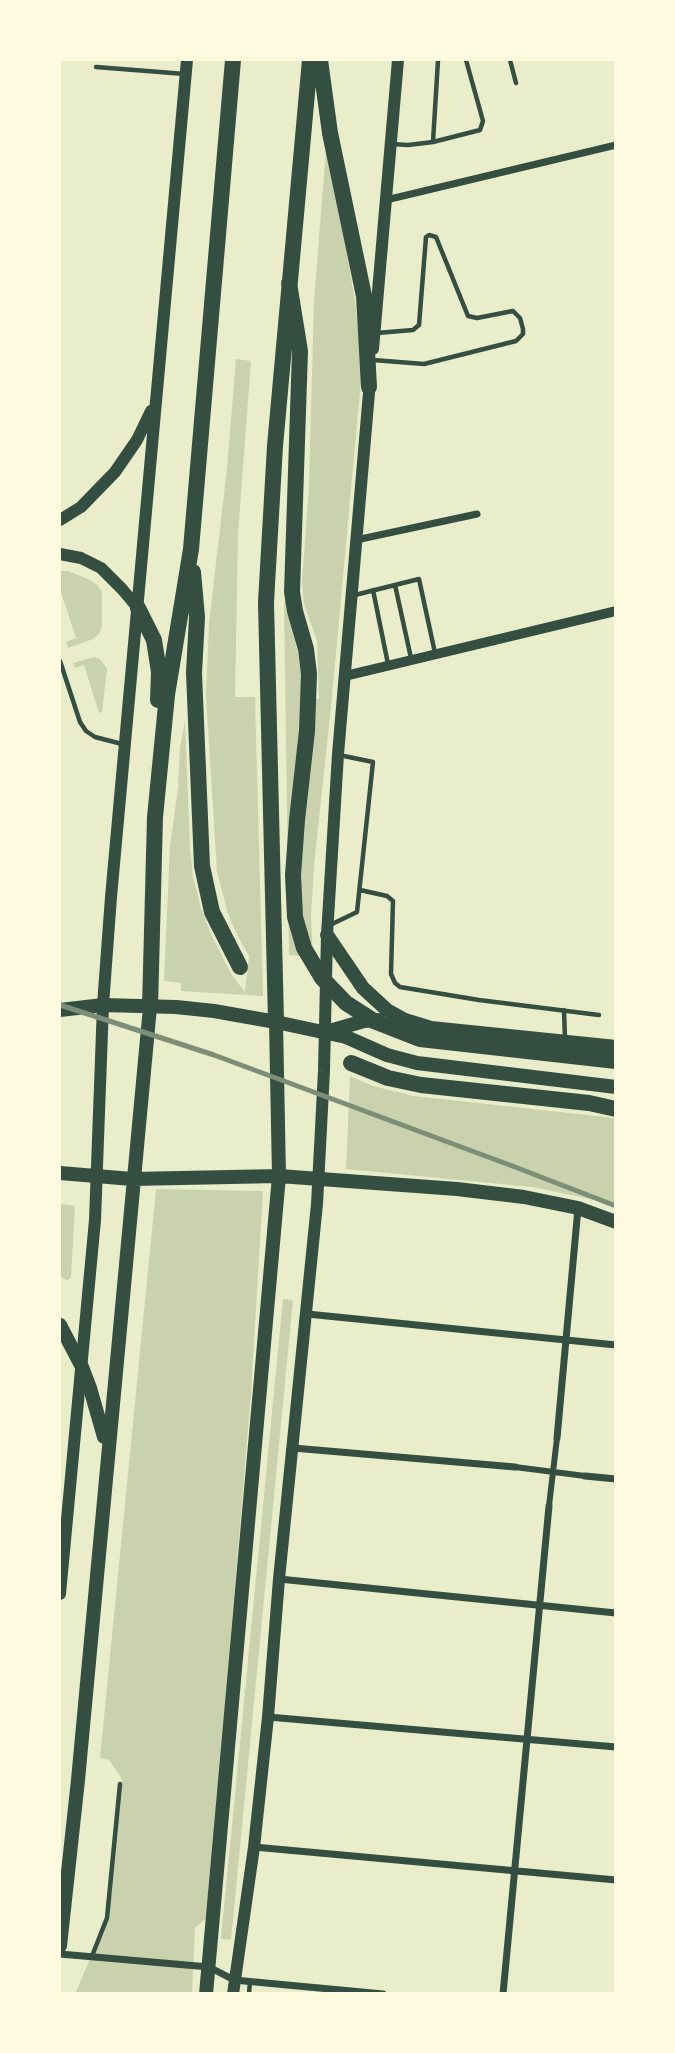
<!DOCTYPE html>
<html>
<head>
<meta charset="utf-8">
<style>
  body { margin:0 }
  #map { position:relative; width:675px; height:2053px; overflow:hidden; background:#e9edc9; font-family:Signika,sans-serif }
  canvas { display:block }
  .frame { position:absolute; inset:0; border:61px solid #fefae0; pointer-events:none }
</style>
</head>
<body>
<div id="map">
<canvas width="675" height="2053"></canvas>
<div class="frame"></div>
</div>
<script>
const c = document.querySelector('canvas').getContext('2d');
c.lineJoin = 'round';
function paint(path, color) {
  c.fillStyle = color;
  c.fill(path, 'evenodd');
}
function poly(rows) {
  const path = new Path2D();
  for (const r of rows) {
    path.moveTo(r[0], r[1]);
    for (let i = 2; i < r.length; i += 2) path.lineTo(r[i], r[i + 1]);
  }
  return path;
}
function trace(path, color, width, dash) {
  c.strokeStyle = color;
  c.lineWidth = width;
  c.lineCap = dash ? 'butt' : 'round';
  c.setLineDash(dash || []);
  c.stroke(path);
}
const green = poly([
  [327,138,355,301,362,370,331,707,314,866,311,916,313,957,289,955,284,602,287,601,298,654,302,677,302,698,319,699,317,641,304,604,302,582,309,485,314,300],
  [236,359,251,361,238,534,235,697,255,697,263,996,181,991,181,983,164,981,170,846,178,788,180,747,185,721,190,849,193,877,201,908,211,934,231,974,245,992,249,956,235,931,227,910,217,872,206,695,209,624,227,468],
  [60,571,68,571,88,579,97,585,102,592,102,626,99,634,93,639,68,648,66,642,76,638,60,589],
  [94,657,100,659,107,669,102,712,99,713,84,665,75,668,73,663],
  [350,1076,373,1086,414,1096,615,1118,615,1204,532,1187,346,1169],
  [156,1189,263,1191,251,1393,212,1864,210,1915,195,1928,192,1993,75,1994,108,1917,122,1779,109,1760,100,1758],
  [60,1204,75,1206,71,1277,68,1280,62,1278,60,1274],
  [283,1299,293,1300,231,1940,221,1939]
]);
const service = poly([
  [510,60,516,83],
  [96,67,185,74],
  [433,142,438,60],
  [391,144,408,145,433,142,480,130,483,121,466,60],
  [373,360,424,364,516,341,523,334,523,329,520,318,513,311,477,318,468,316,436,237,429,235,426,237,419,325,413,330,377,333],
  [395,585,411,658],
  [373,590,388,664],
  [355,595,419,579,435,653],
  [60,661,80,722,86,731,95,737,122,744],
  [360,890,387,896,393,901,391,974,395,983,400,987,479,1000,599,1015],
  [328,926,357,912,373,762,339,755],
  [564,1010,565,1040],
  [92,1956,107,1918,120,1784],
  [249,1994,250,1981]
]);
const pedestrian = poly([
  [515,1467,585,1476],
  [549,1506,557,1438]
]);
const minor = poly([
  [386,200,616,145],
  [356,540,477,514],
  [307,1314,616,1345],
  [557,1438,578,1208],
  [293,1448,515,1467],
  [585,1476,616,1479],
  [279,1579,616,1613],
  [268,1717,616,1747],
  [254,1847,616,1880],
  [60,1954,209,1967,234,1980,383,1994],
  [503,1994,549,1506]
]);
const tertiary = poly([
  [345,676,616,611]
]);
const secondary = poly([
  [373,349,398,60],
  [60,520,81,507,115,472,137,440,151,411],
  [60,554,81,558,101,568,122,589,138,608],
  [60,1594,95,1220,103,1005,111,897,187,60],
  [233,1994,254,1847,268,1717,279,1579,317,1204,324,1071,327,935,338,754,370,381]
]);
const primary = poly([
  [327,935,363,988,387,1010,405,1020,431,1028,616,1047],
  [60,1010,103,1005,176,1007,214,1011,276,1022,346,1037,387,1055,417,1063,616,1087],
  [326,1032,364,1021,378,1020],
  [60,1173,132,1179,279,1176,457,1189,524,1197,578,1208,616,1222],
  [60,1325,82,1367,90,1388,104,1437],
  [60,1946,78,1780,150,1007],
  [206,1994,279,1176,276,1022]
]);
const motorway = poly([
  [320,60,330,133,364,296,369,387],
  [289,283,300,351,292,592,295,611,306,649,309,674,307,731,297,820,293,875,295,917,304,948,322,978,346,1003,374,1021,420,1039,616,1061],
  [193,572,197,617,194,673,202,866,212,912,240,967],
  [138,608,154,640,159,672,158,700],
  [150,1007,155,817,167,695,191,549,233,60],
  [276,1022,266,602,275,446,310,60],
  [351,1063,388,1078,421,1085,589,1103,616,1109]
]);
const rail = poly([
  [60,1005,214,1055,515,1167,616,1206]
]);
paint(green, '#cad2ad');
trace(service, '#344e41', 4.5);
trace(pedestrian, '#344e41', 6);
trace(minor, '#344e41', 7);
trace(tertiary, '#344e41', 10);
trace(secondary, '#344e41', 12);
trace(primary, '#344e41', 14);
trace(motorway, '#344e41', 16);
trace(rail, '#7c8e77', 5);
</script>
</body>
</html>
